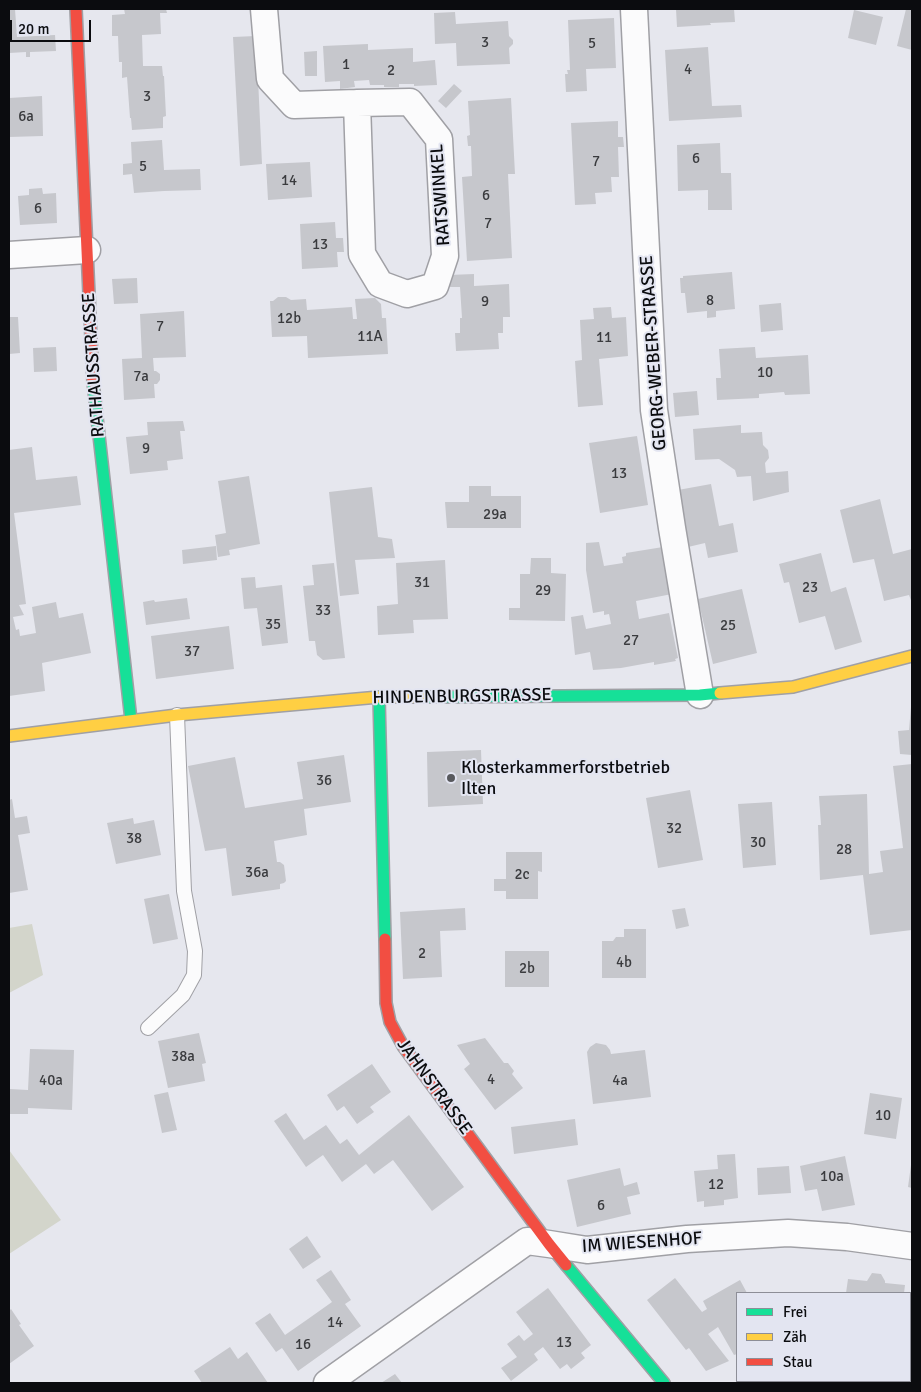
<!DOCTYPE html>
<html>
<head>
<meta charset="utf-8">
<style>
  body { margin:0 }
  #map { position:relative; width:921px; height:1392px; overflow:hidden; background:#e6e7ee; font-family:Signika,sans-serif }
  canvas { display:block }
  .frame { position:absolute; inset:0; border:10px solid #0b0c0f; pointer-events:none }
  .legend { position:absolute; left:736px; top:1292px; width:175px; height:90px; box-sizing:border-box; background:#e3e5f1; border:1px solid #8d8e97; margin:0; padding:6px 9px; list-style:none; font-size:15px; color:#0b0c0f }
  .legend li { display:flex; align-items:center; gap:10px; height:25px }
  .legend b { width:25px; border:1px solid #8d8e97 }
  .scale { position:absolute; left:10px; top:20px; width:81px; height:22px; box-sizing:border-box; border:2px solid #0b0c0f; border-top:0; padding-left:6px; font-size:15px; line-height:18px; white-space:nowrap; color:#0b0c0f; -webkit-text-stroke:4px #e3e5f1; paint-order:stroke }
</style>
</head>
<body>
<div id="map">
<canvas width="921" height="1392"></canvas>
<div class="frame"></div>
<ul class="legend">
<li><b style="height:6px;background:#16e098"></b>Frei</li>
<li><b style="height:6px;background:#ffcf43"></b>Zäh</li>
<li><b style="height:6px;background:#f24e42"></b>Stau</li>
</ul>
<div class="scale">20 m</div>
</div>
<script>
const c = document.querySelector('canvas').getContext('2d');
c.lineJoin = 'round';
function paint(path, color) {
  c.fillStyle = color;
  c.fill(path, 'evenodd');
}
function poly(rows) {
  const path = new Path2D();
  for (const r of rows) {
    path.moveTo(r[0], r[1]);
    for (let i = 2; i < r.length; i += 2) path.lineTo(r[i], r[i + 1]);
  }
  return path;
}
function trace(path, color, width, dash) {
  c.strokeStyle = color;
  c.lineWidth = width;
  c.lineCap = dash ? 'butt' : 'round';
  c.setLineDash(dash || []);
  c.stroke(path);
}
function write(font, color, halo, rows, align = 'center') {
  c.font = font + ' Signika,sans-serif';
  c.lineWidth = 4;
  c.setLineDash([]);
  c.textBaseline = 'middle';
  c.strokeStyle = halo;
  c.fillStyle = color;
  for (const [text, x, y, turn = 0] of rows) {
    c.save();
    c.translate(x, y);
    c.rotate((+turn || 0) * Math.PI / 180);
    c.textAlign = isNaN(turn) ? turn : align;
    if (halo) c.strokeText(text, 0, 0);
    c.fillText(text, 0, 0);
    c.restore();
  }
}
const green = poly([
  [32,924,43,975,9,993,9,928],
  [9,1150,61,1220,9,1254]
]);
const building = poly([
  [9,9,15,9,17,37,55,35,56,51,30,52,30,57,26,57,26,52,9,53],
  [124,9,166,9,167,13,160,13,161,34,142,35,143,66,162,66,163,76,164,76,166,116,163,117,163,128,132,130,131,118,130,118,127,77,122,78,122,62,119,62,118,36,112,36,112,15,125,14],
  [676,9,734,9,735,22,710,23,711,25,677,27],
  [906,9,912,9,912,50,897,46],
  [854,10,883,17,876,45,848,38],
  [455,12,456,24,508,21,509,36,513,40,513,44,509,48,510,64,457,66,456,43,435,44,434,13],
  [614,18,616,68,586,69,587,91,566,92,565,74,568,74,567,70,570,70,568,20],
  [256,36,262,164,240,166,233,37],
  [368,44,368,50,413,48,413,62,435,60,437,85,414,86,414,84,399,84,399,87,384,87,384,85,370,85,369,80,354,81,355,87,340,89,340,81,325,82,323,46],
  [708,47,712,106,741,105,742,117,669,121,665,50],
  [317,51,317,76,305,76,304,52],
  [454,84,462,91,446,108,438,101],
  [42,96,43,136,9,137,9,98],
  [511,98,515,174,508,174,512,258,467,261,462,177,472,176,471,146,468,146,467,136,470,135,468,101],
  [618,121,618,137,623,137,624,147,618,147,619,177,611,177,612,192,595,193,596,204,575,205,571,123],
  [162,140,164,170,200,169,201,190,164,191,134,193,132,174,123,175,123,164,132,163,131,142],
  [720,143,721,173,731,173,732,210,708,210,708,190,678,191,677,145],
  [310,162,312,197,268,200,266,164],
  [42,188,43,194,56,193,57,223,20,225,18,196,29,195,29,189],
  [335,222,336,238,343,238,344,252,337,252,338,267,302,269,300,224],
  [732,272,735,309,716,311,716,317,707,318,707,311,687,313,685,293,681,293,680,278,683,278,683,276],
  [474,274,474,286,509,284,510,317,503,317,503,333,498,333,499,349,456,351,455,333,460,333,460,318,462,318,460,287,450,287,449,275],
  [137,278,138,303,114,304,112,279],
  [278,297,286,297,291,300,306,299,307,310,352,307,353,319,357,319,355,299,375,298,381,304,382,318,386,318,388,354,308,358,307,336,272,337,270,301,273,301],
  [781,303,783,330,761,332,759,305],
  [611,307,612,318,626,317,628,356,599,359,603,405,578,407,575,361,582,360,580,320,594,319,593,308],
  [184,311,186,357,153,358,154,371,156,371,160,374,160,380,157,384,154,384,155,398,124,400,122,359,142,358,140,314],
  [9,317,18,317,20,353,9,354],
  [56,347,57,371,34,372,33,348],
  [755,347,756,358,808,355,810,394,785,395,784,392,759,394,759,398,717,400,716,378,721,378,719,349],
  [697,391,699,415,675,417,673,393],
  [183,421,185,431,180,431,183,459,167,461,168,470,130,474,126,437,148,435,147,422],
  [741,425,741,433,762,432,763,445,768,450,769,458,765,463,766,473,788,471,789,492,753,501,751,476,737,477,735,470,719,459,695,460,693,429],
  [637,436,648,505,600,513,589,443],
  [32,447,36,480,77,476,81,505,14,513,26,604,19,605,24,615,13,617,16,630,19,629,20,636,36,633,32,607,56,602,59,618,83,613,91,653,42,663,45,691,9,696,9,450],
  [249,476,260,544,229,550,230,555,218,557,215,535,226,533,218,481],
  [711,484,719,526,733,523,738,552,708,558,705,543,688,547,678,490],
  [469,486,491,486,491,496,521,496,521,528,447,528,445,502,469,502],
  [372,487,378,537,392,539,395,558,355,560,359,594,340,596,329,492],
  [880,499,893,554,912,549,912,603,909,595,884,601,874,559,853,563,840,510],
  [599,542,604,566,623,563,622,557,626,556,626,553,663,547,672,594,636,601,639,619,669,613,678,658,675,659,676,661,654,665,654,662,621,668,593,670,590,652,575,655,571,617,583,615,586,629,611,624,609,614,604,615,604,611,593,613,586,570,586,543],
  [216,546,217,560,183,564,182,550],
  [821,553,831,592,846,587,862,642,835,650,825,616,799,623,789,582,784,583,779,564],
  [531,558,551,558,551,573,566,574,565,621,509,620,509,608,520,608,520,574,530,574],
  [445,560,448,619,413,620,414,633,378,635,377,606,398,604,396,563],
  [334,563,345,658,323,660,317,655,315,641,309,641,303,586,314,585,312,565],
  [255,577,256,588,282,585,288,643,262,646,257,608,244,609,241,578],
  [742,589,757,653,713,664,698,599],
  [187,598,190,619,146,625,143,602,154,600,155,602],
  [229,626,234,669,156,679,151,636],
  [911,707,912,707,912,755,900,754,898,731,909,730],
  [481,750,483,804,428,807,427,752],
  [344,755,351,802,304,809,307,835,274,841,277,862,280,862,284,865,286,881,284,883,280,884,280,889,232,896,226,848,205,851,188,766,235,757,245,808,303,799,297,762],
  [912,764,912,930,870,935,863,875,820,880,818,825,821,825,819,796,867,794,869,874,883,872,880,851,903,848,893,766],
  [690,790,703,860,658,868,646,798],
  [12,799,15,818,27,816,30,833,18,835,28,890,9,893,9,800],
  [772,802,776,865,743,868,738,804],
  [133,818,134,824,154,820,161,855,116,864,107,823],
  [506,852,542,852,542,872,538,871,538,899,506,899,506,891,494,891,494,879,506,879],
  [169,894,178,939,153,944,144,899],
  [465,908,466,930,440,931,442,977,403,979,400,912],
  [685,908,689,926,676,929,672,910],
  [624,929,646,929,646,978,602,978,602,941,613,941,616,937,624,937],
  [505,951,549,951,549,987,505,987],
  [199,1033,206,1063,202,1064,205,1081,168,1088,158,1041],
  [485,1038,504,1063,508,1063,514,1071,512,1074,523,1088,495,1110,464,1069,470,1064,457,1045],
  [596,1043,606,1045,610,1050,611,1054,645,1050,651,1097,593,1104,587,1052,590,1047],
  [30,1049,74,1050,72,1110,28,1108,28,1114,9,1114,9,1089,28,1090],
  [372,1064,391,1092,370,1107,374,1112,357,1124,344,1106,337,1111,327,1095],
  [168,1092,177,1130,162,1133,154,1095],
  [870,1093,902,1098,896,1139,864,1134],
  [286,1113,304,1140,326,1125,340,1144,347,1139,359,1155,409,1115,464,1187,432,1211,393,1160,374,1174,366,1164,342,1182,323,1155,306,1167,274,1121],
  [575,1119,578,1145,514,1154,511,1127],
  [735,1154,738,1198,724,1200,724,1205,704,1207,704,1201,697,1202,694,1171,718,1169,717,1155],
  [845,1156,855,1205,822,1211,817,1189,805,1191,800,1166],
  [911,1165,912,1165,912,1188,908,1187],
  [789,1166,791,1193,758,1195,757,1168],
  [620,1168,624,1186,637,1182,640,1194,627,1197,631,1214,577,1227,567,1180],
  [307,1236,321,1257,303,1269,289,1249],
  [331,1270,351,1300,345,1304,361,1326,298,1371,282,1348,276,1352,255,1323,270,1313,285,1335,308,1319,332,1302,316,1280],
  [872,1273,881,1274,885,1281,885,1283,905,1285,904,1293,846,1293,848,1279,867,1281],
  [675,1278,702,1312,707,1309,703,1301,740,1280,747,1293,737,1293,737,1354,734,1355,718,1327,708,1334,729,1361,706,1371,689,1348,686,1350,647,1300],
  [548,1288,591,1345,581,1353,585,1358,571,1369,567,1364,560,1369,543,1347,534,1354,538,1360,511,1381,501,1368,517,1357,507,1344,519,1335,524,1341,533,1334,516,1312],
  [11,1309,21,1324,19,1325,34,1346,9,1364,9,1311],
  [910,1321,912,1321,912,1348,910,1348],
  [230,1347,238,1359,247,1352,268,1383,202,1383,194,1371],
  [395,1374,402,1383,381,1383],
  [770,1381,785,1381,786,1383,763,1383]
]);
const lane = poly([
  [148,1028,183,995,194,975,195,951,184,891,177,715]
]);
const street = poly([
  [264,9,270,79,294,105,357,103,410,102,439,139,445,256,435,286,407,294,380,284,362,254,357,103],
  [634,9,654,410,672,528,700,695],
  [9,255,87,250],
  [327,1383,527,1241,549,1244,587,1250,687,1239,788,1233,847,1237,912,1246]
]);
const fast = poly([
  [93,382,131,720],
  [379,697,385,939],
  [425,697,700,695,720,693],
  [566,1265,664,1383]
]);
const slow = poly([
  [720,693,793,687,912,656],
  [9,736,177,715,379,697,425,697]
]);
const jam = poly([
  [76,9,93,382],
  [385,939,386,1003,390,1022,403,1046,549,1244,566,1265]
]);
const markers = [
  [451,778,5,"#58595d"]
];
const numberNames = [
  ["3",485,43],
  ["5",592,44],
  ["1",346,65],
  ["4",688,70],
  ["2",391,71],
  ["3",147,97],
  ["6a",26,117],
  ["6",696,159],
  ["7",596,162],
  ["5",143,167],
  ["14",289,181],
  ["6",486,196],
  ["6",38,209],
  ["7",488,224],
  ["13",320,245],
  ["8",710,301],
  ["9",485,302],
  ["12b",289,319],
  ["7",160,327],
  ["11A",370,337],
  ["11",604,338],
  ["10",765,373],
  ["7a",141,377],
  ["9",146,449],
  ["13",619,474],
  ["29a",495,515],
  ["31",422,583],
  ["23",810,588],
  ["29",543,591],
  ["33",323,611],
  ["35",273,625],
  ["25",728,626],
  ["27",631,641],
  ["37",192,652],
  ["36",324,781],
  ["32",674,829],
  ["38",134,839],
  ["30",758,843],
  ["28",844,850],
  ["36a",257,873],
  ["2c",522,875],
  ["2",422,954],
  ["4b",624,963],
  ["2b",527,969],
  ["38a",183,1057],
  ["4",491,1080],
  ["40a",51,1081],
  ["4a",620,1081],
  ["10",883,1116],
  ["10a",832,1177],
  ["12",716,1185],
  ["6",601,1206],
  ["14",335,1323],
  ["13",564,1343],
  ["16",303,1345]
];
const streetNames = [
  ["RATSWINKEL",441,195,-94],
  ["GEORG-WEBER-STRASSE",654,353,-94],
  ["RATHAUSSTRASSE",94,365,-94],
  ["HINDENBURGSTRASSE",462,697,-1],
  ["JAHNSTRASSE",434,1087,54],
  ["IM WIESENHOF",642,1243,-4]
];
const poiNames = [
  ["Klosterkammerforstbetrieb",461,768],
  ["Ilten",461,789]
];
paint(green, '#d3d5cb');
paint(building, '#c6c7cc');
trace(lane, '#a0a0a5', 16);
trace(street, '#a0a0a5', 29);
trace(fast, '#a0a0a5', 14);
trace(slow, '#a0a0a5', 14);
trace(jam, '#a0a0a5', 14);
trace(lane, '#fbfbfc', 14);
trace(street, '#fbfbfc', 26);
trace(fast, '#16e098', 11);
trace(slow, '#ffcf43', 11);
trace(jam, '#f24e42', 11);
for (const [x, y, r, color] of markers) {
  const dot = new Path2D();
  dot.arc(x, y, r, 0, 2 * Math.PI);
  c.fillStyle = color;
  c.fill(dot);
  trace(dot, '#e3e5f1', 2);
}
write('15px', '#3a3b3e', null, numberNames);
write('18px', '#0b0c0f', '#e3e5f1', streetNames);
write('18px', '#0b0c0f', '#e3e5f1', poiNames, 'left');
</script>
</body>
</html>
